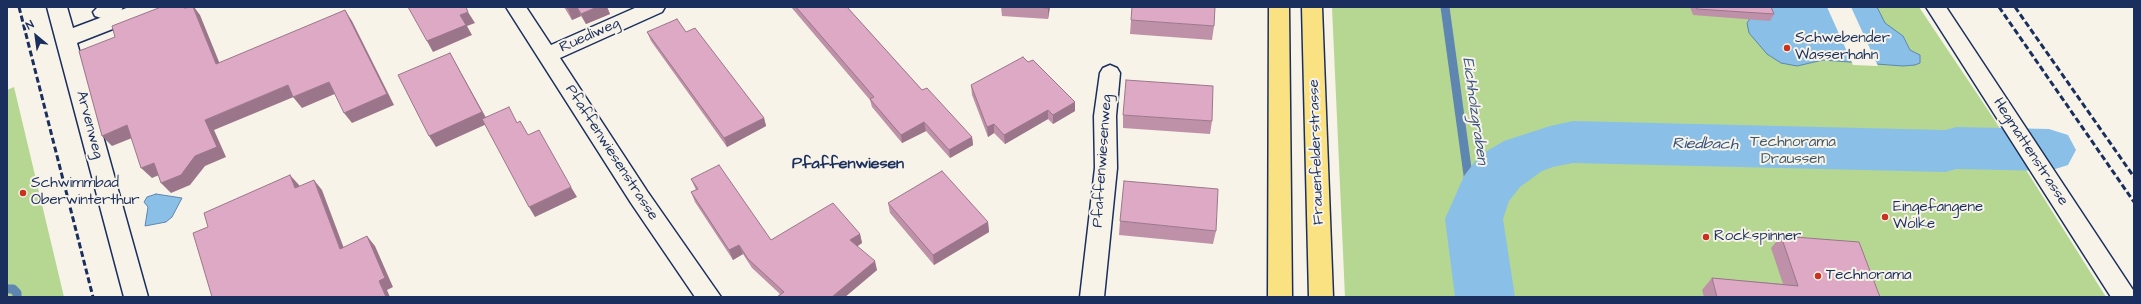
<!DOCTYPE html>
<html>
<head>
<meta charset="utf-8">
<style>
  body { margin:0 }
  #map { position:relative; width:2141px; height:304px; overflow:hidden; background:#f7f3e8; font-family:"Architects Daughter",sans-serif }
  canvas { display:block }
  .frame { position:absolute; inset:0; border:8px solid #1b2f5e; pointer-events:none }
  .north { position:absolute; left:16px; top:16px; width:40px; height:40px; -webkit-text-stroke:3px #f7f3e8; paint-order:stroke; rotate:331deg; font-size:11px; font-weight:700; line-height:16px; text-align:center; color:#1b2f5e }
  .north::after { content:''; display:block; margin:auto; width:14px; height:18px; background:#1b2f5e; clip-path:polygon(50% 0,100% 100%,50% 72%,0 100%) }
</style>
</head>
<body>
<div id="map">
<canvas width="2141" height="304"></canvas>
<div class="frame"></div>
<div class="north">N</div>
</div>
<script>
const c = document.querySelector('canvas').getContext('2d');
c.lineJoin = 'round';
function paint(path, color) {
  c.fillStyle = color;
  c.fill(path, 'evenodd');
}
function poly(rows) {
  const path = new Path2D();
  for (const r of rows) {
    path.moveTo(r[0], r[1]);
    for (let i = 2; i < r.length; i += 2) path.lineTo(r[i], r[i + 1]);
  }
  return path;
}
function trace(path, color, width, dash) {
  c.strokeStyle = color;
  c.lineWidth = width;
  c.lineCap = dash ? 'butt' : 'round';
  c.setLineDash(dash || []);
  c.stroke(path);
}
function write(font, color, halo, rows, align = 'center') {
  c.font = font + ' "Architects Daughter",sans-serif';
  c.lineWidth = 4;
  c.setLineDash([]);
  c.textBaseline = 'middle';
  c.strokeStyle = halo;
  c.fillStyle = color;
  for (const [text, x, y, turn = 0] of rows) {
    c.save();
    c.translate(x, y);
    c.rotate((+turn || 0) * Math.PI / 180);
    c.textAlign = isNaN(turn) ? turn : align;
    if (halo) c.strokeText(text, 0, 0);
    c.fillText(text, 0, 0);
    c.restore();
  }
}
const green = poly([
  [1332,7,1919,7,1994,119,2106,297,1345,297],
  [14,87,64,297,7,297,7,90]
]);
const water = poly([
  [1758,7,1877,7,1885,23,1903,36,1910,50,1920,55,1920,63,1915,65,1903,66,1823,60,1797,66,1781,63,1767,54,1749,33,1747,23,1758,7],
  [156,194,182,198,172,217,166,222,145,226,148,207,144,202,147,197,156,194]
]);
const pier = poly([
  [1827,7,1851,7,1878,66,1853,65]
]);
const stream = poly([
  [1445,7,1474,219],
  [7,289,13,289,17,293,17,297]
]);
const river = poly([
  [1573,121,1945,130,1957,127,2049,129,2068,135,2076,150,2068,165,2049,171,1957,169,1945,172,1573,163,1553,167,1542,171,1520,187,1509,201,1503,219,1515,297,1455,297,1445,219,1464,176,1480,155,1504,141,1550,126,1573,121]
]);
const service = poly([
  [98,7,123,7,121,11,101,18,95,16,93,12,98,7]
]);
const minor = poly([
  [47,7,67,7,73,28,129,7,159,7,156,12,77,43,148,297,124,297,47,7],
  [506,7,526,7,551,45,637,7,665,7,662,12,560,58,647,191,721,297,695,297,631,203,506,7],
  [1926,7,1946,7,2133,290,2134,297,2111,297,1926,7],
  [1110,65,1117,68,1120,73,1116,116,1117,168,1104,297,1080,297,1095,168,1094,116,1100,73,1103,68,1110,65]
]);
const primary = poly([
  [1269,7,1289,7,1292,297,1268,297,1269,7],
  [1302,7,1322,7,1333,297,1309,297,1302,7]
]);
const rail = poly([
  [19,7,93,297],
  [1999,7,2134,202],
  [2015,7,2134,177]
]);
const wall = poly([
  [564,7,607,7,610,14,586,24,581,16,572,20],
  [791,7,847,7,922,90,972,137,973,145,950,158,926,131,902,143,872,107,870,100],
  [1001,7,1050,7,1048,19,1002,16],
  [1690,7,1771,7,1774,14,1770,21,1693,15],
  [1131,20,1214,26,1212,40,1130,34],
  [647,32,686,32,764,118,766,126,727,147,651,41],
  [971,85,1075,111,1053,124,1048,119,1005,144,994,133,988,137,972,95],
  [1123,115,1212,121,1210,134,1123,128],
  [691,179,771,240,860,234,862,243,857,246,877,270,845,297,777,297,780,294,752,268,743,254,733,260,695,202,691,192,696,190],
  [888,203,988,222,989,232,934,265,890,213],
  [1120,221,1216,231,1213,244,1119,235],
  [1781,236,1880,297,1704,297,1702,290,1712,278,1783,284,1771,248]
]);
const shadedWall = poly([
  [193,7,194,7,200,15,224,74,216,64],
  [573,7,577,7,581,16,572,20,568,9],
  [597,7,607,7,610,14,586,24,581,14],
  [1048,7,1050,7,1048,19],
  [345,10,352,21,394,105,352,123,344,113],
  [468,12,475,23,467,26,472,35,433,52,427,41,460,15],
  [450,53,489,123,436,147,429,136],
  [329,82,337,93,302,108,293,97],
  [288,85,296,96,214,130,226,157,205,166,190,185,171,193,161,183,195,156,205,120],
  [1075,102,1075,111,1053,124,1053,115],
  [1048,110,1048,119,1005,144,1004,135],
  [764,118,766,126,727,147,724,138],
  [924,122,926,131,902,143,901,135],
  [994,124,994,133,988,137,987,127],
  [127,125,137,136,112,146,102,136],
  [972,137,973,145,950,158,949,150],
  [154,163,164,173,152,178,141,168],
  [290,175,299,185,304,198,295,188],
  [314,180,322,190,348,259,340,249],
  [571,187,577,197,535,217,529,207],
  [988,222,989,232,934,265,933,255],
  [860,234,862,243,852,250,850,240],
  [367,236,375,246,393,287,387,290,390,297,386,297,379,281],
  [739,245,743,254,733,260,729,250],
  [875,261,877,270,845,297,832,297]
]);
const building = poly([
  [161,7,184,7,184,8,193,7,216,64,345,10,387,94,344,113,329,82,293,97,288,85,205,120,217,147,195,156,181,175,161,183,154,163,141,168,127,125,102,136,79,51,115,37,112,26,161,7],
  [408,7,466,7,468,12,460,15,466,25,427,41,408,7],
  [566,7,573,7,568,9,566,7],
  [577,7,597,7,581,14,577,7],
  [796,7,847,7,922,90,927,88,972,137,949,150,924,122,901,135,870,99,874,97,796,7],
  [1034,7,1048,7,1048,8,1034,7],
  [1132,7,1215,7,1214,26,1131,20,1132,7],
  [1696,7,1771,7,1774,14,1697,9,1696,7],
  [677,19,686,32,695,28,764,118,724,138,647,32,677,19],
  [450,53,482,112,429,136,398,75,450,53],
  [1023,57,1028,62,1033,60,1075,102,1053,115,1048,110,1004,135,994,124,987,127,971,85,1023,57],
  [1126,80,1213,86,1212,121,1123,115,1126,80],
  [509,107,517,123,520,121,528,135,539,130,571,187,529,207,482,119,509,107],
  [719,165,771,240,833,203,860,234,850,240,875,261,832,297,777,297,784,292,748,259,739,245,729,250,691,192,698,189,691,179,719,165],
  [942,171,988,222,933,255,888,203,942,171],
  [290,175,295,188,314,180,340,249,367,236,385,278,379,281,386,297,212,297,193,233,208,227,204,213,290,175],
  [1124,181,1218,189,1216,231,1120,221,1124,181],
  [1781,236,1859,242,1880,297,1717,297,1712,278,1798,286,1781,236]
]);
const markers = [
  [1787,48,4,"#c8321e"],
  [23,193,4,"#c8321e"],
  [1885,217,4,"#c8321e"],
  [1706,237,4,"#c8321e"],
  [1818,276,4,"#c8321e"]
];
const streetNames = [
  ["Ruediweg",590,36,-24],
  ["Arvenweg",89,125,75],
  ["Frauenfelderstrasse",1317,152,-92],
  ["Hegmattenstrasse",2030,152,57],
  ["Pfaffenwiesenstrasse",611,153,57],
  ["Pfaffenwiesenweg",1103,161,-86]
];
const poiNames = [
  ["Schwebender",1795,39],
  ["Wasserhahn",1795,56],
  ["Schwimmbad",31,184],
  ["Oberwinterthur",31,201],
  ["Eingefangene",1893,208],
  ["Wolke",1893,225],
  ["Rockspinner",1714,237],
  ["Technorama",1826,276]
];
const parkNames = [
  ["Technorama",1793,143],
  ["Draussen",1793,160]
];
const waterNames = [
  ["Eichholzgraben",1474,111,82],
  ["Riedbach",1705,145,1]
];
const neighbourhoodNames = [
  ["Pfaffenwiesen",848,165]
];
paint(green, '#b5d792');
paint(water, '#8ac0e7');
trace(water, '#5e86b0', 1);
paint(pier, '#f7f3e8');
trace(stream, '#5e86b0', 9);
paint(river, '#8ac0e7');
trace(service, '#1b2f5e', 3);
trace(minor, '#1b2f5e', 3);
trace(primary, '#1b2f5e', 3);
paint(service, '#f7f3e8');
paint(minor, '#f7f3e8');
paint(primary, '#fae181');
trace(rail, '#1b2f5e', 3, [6, 3]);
paint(wall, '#be91a9');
paint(shadedWall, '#9b768a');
paint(building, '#dda9c5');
trace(building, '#9b768a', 1);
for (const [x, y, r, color] of markers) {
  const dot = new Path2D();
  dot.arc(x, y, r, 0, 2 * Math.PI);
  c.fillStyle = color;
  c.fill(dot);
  trace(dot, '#f7f3e8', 1.5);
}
write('15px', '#1b2f5e', '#f7f3e8', streetNames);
write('15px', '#1b2f5e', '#f7f3e8', poiNames, 'left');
write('15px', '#42596b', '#f7f3e8', parkNames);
write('italic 16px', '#375380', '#f7f3e8', waterNames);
write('bold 16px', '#1b2f5e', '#f7f3e8', neighbourhoodNames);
</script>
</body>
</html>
